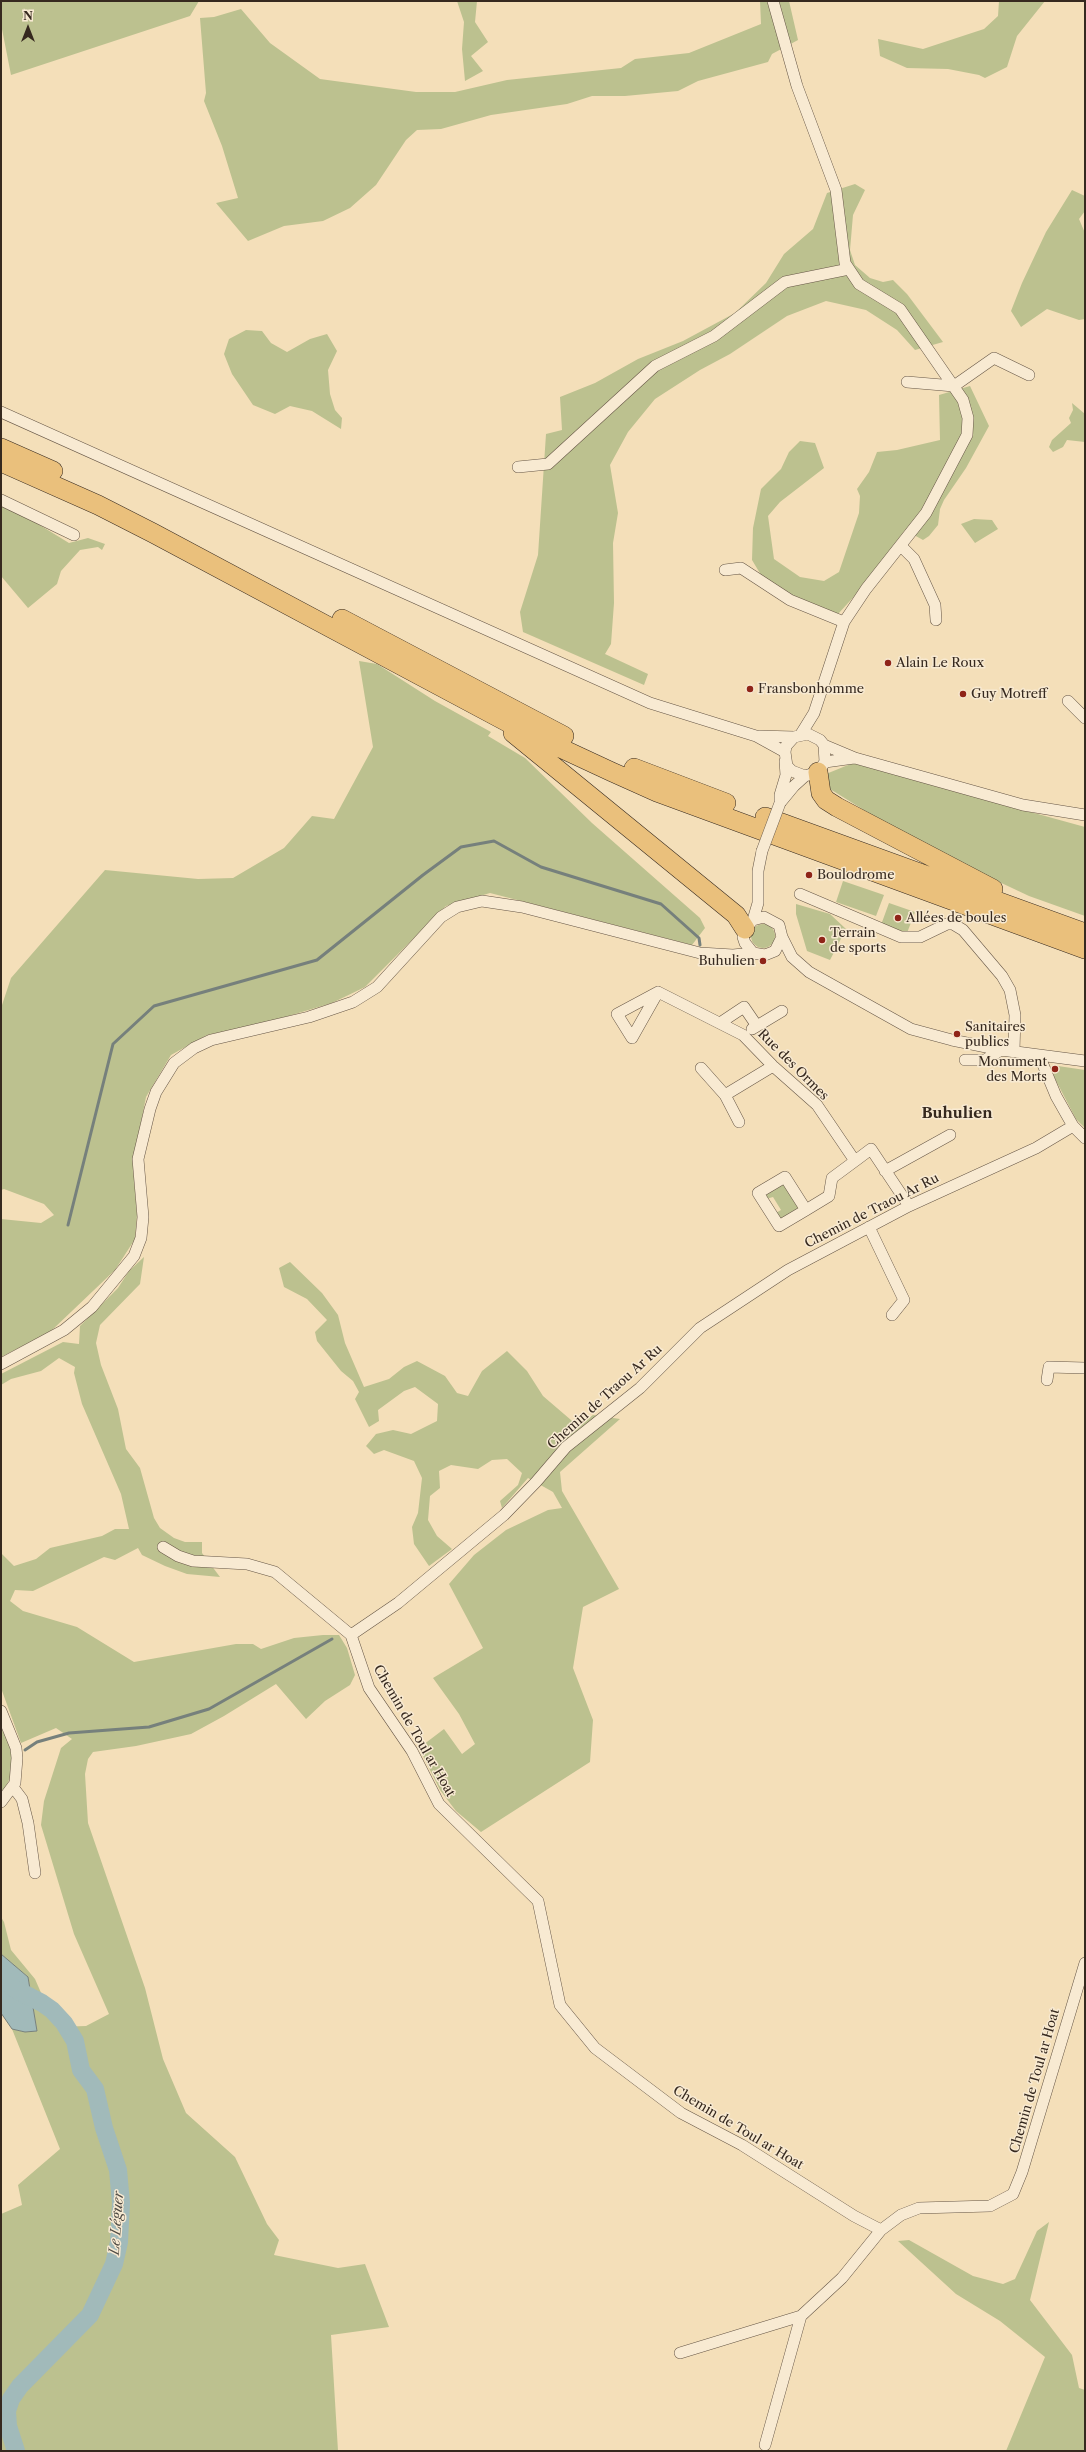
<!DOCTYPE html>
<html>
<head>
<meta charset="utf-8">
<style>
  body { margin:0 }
  #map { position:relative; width:1086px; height:2452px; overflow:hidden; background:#f4dfb9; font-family:"Libre Caslon Text",serif }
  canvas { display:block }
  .frame { position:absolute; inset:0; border:2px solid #36291f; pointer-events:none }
  .north { position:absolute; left:8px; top:8px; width:40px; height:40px; -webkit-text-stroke:3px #f8ead2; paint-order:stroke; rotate:0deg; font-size:11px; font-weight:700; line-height:16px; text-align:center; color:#36291f }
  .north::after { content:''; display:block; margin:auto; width:14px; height:18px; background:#36291f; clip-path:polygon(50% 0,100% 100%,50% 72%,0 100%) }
</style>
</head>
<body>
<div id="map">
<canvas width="1086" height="2452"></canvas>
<div class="frame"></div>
<div class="north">N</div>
</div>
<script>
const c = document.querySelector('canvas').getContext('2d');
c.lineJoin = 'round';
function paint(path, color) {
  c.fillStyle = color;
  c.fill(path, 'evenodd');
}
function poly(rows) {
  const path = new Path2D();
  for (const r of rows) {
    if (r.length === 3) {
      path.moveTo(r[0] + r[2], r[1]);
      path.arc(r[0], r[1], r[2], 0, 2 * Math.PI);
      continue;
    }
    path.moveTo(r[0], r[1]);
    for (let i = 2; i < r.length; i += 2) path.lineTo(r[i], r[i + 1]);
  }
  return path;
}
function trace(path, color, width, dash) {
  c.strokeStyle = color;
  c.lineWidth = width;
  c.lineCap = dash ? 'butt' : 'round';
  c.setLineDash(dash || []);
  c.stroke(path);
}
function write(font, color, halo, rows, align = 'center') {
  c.font = font + ' "Libre Caslon Text",serif';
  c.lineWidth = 3;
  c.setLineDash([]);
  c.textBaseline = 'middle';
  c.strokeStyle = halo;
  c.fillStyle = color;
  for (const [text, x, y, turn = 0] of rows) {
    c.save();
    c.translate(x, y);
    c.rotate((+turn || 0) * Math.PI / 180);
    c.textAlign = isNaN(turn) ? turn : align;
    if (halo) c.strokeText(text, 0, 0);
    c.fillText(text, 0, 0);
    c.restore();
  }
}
const green = poly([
  [1,1,199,1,190,16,11,75,1,24],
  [457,1,477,1,475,22,488,42,471,56,483,71,465,81,462,49,464,22],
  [760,1,789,1,798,40,772,54,768,62,698,81,678,91,625,96,592,96,567,104,491,115,441,129,417,130,406,140,376,185,350,208,323,221,284,226,248,241,216,203,238,198,222,146,204,101,206,93,200,18,214,17,241,9,270,43,320,79,416,92,455,92,507,80,621,68,635,59,689,53,761,24],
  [999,1,1045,1,1017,36,1007,67,985,78,979,75,948,69,907,68,880,56,878,39,923,49,984,29,998,16],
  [855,184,865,190,853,215,850,250,855,265,870,278,883,282,893,280,907,294,943,342,915,350,897,330,866,310,826,301,787,316,730,354,700,370,655,399,628,432,610,465,618,513,613,543,614,603,611,644,605,654,648,674,644,685,523,632,520,612,538,555,546,434,562,430,560,397,595,383,638,359,683,341,735,313,766,283,784,254,813,229,827,193],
  [1072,190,1085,196,1085,211,1079,219,1085,233,1085,319,1079,320,1047,309,1021,327,1011,311,1022,283,1046,232],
  [246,330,262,331,271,343,287,352,310,339,327,334,337,351,328,370,330,394,335,410,342,418,341,429,312,411,290,406,275,414,253,405,232,374,224,354,229,339],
  [970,386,989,426,966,468,944,500,940,509,938,525,929,536,923,540,905,530,860,590,838,614,791,595,761,575,752,560,753,528,761,489,781,469,789,452,800,441,815,443,824,468,780,502,768,516,774,559,800,577,824,581,839,572,859,513,860,496,857,489,869,472,877,452,897,450,940,440,939,395],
  [1072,403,1085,414,1085,442,1067,440,1063,447,1053,452,1049,447,1052,440,1071,423,1069,418,1073,410],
  [1,505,25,516,69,543,88,538,105,544,102,550,98,547,80,550,61,571,57,584,28,608,1,576],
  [974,519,992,520,998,529,975,543,961,524],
  [359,661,377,664,435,701,491,732,488,736,525,758,592,823,700,918,705,928,692,945,490,893,446,906,365,987,332,1003,265,1023,207,1035,171,1055,146,1097,133,1164,137,1215,135,1239,115,1270,50,1332,1,1357,1,1219,41,1223,54,1215,44,1204,4,1189,1,1190,1,1008,11,978,105,870,198,879,233,878,284,848,312,816,334,819,373,747],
  [853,763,1085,827,1085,916,1029,896,976,871,880,820,830,789,826,774],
  [843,881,884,895,876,916,836,902],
  [889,903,915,912,907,933,881,925],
  [796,904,830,914,846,929,830,960,807,951,796,914],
  [763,936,12],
  [1058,1066,1085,1070,1085,1128,1076,1119,1053,1075],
  [784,1184,798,1206,798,1210,782,1219,774,1214,781,1210,773,1197,766,1199,767,1192],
  [144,1257,140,1284,100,1325,96,1343,101,1365,118,1409,126,1449,140,1468,154,1518,160,1528,174,1538,185,1542,202,1542,202,1553,220,1577,187,1574,165,1566,142,1555,138,1548,115,1560,104,1557,33,1591,15,1590,10,1601,23,1611,77,1627,134,1662,236,1644,253,1644,261,1649,294,1638,323,1635,339,1635,347,1648,355,1675,350,1685,325,1701,306,1719,276,1684,224,1716,191,1734,136,1746,93,1752,88,1759,85,1774,88,1823,145,1988,163,2059,186,2113,235,2157,267,2224,279,2240,274,2255,338,2268,365,2264,389,2327,331,2335,338,2451,1,2451,1,2214,22,2205,18,2185,60,2149,12,2029,25,2032,37,2031,28,1977,1,1954,1,1917,4,1922,11,1950,35,1979,56,2027,86,2026,109,2014,74,1934,41,1825,44,1801,61,1748,72,1739,56,1728,21,1743,1,1688,1,1553,14,1566,36,1559,50,1548,102,1536,115,1529,129,1529,121,1494,82,1404,74,1373,75,1367,59,1358,41,1371,11,1379,1,1385,1,1374,63,1342,79,1344,80,1326,118,1288,129,1271],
  [290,1262,322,1293,338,1315,345,1343,364,1387,389,1379,404,1367,417,1361,445,1376,457,1393,468,1396,482,1371,507,1351,527,1371,543,1396,578,1426,593,1415,620,1419,560,1472,562,1491,619,1589,583,1607,573,1668,593,1720,590,1762,481,1832,456,1811,440,1790,419,1748,444,1729,462,1754,475,1744,459,1714,433,1678,483,1648,449,1584,474,1555,506,1530,548,1510,562,1508,553,1492,528,1478,502,1508,500,1501,518,1485,522,1473,507,1459,492,1460,478,1469,451,1465,439,1471,440,1488,430,1496,428,1520,437,1536,452,1549,429,1566,414,1544,412,1527,418,1513,422,1478,414,1461,384,1450,374,1454,366,1446,376,1434,393,1430,411,1434,437,1421,438,1404,415,1387,404,1391,378,1410,379,1421,369,1427,355,1399,359,1392,353,1381,341,1371,317,1341,315,1332,327,1320,307,1299,284,1287,279,1268],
  [1,1724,9,1742,13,1763,12,1774,1,1796],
  [1049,2222,1030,2300,1072,2355,1079,2388,1085,2390,1085,2451,1006,2451,1045,2357,1000,2321,956,2294,898,2241,909,2240,973,2276,1003,2284,1015,2279,1037,2231]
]);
const water = poly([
  [1,1954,28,1977,37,2031,25,2032,12,2029,1,2013,1,1954]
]);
const stream = poly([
  [68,1225,113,1044,154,1006,317,960,423,875,461,847,494,841,541,867,661,904,699,938,700,945],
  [25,1750,37,1742,69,1733,149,1727,209,1709,332,1639]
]);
const river = poly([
  [1,1977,15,1989,42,2003,52,2010,64,2023,75,2041,81,2070,95,2089,104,2128,118,2170,121,2203,119,2242,114,2264,90,2315,20,2386,11,2399,7,2411,8,2426,16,2451]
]);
const minor = poly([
  [773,1,797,86,836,190,845,263,859,284,900,309,963,400,968,418,967,435,926,513,866,589,844,622,814,713,801,734],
  [907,382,954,386,994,358,1029,375],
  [1,412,650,703,756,736,785,752],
  [518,467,548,464,655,366,714,336,785,282,849,269],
  [1,500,74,535],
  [901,546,914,559,935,605,936,620],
  [725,570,741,568,790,600,844,622],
  [1068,701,1085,718],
  [759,736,794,737],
  [824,745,855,758,1023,805,1085,815],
  [825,762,854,758],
  [780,803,794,786,805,776,818,772,825,762,824,745,820,740,808,734,794,737,786,746,785,752,787,766,792,771,805,776],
  [780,803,780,795,786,775,785,761],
  [800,894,901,937,920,937,947,924,953,924,963,930,1002,976,1010,990,1015,1015,1014,1051],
  [753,920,764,917,779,925,782,937,775,951,765,955,753,953,745,943,743,937,745,929,753,920,758,903,758,871,762,851],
  [782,937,792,957,809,972,911,1029,952,1040,1001,1050,1085,1061],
  [658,992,617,1014,632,1038,658,992,743,1035,773,1066,817,1105,855,1161,871,1149,909,1206],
  [720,1023,744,1007,757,1026],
  [752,1029,782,1011],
  [1039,1055,1056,1096,1073,1126,1085,1138],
  [965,1060,985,1060,1001,1050],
  [701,1068,725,1095,739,1122],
  [725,1095,773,1066],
  [885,1171,950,1135],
  [806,1210,785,1177,758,1193,779,1226,806,1210,829,1196,832,1178,855,1161],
  [869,1227,904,1300,892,1315],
  [1,1364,64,1330,92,1307,134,1256,141,1238,143,1217,138,1159,150,1109,156,1092,174,1063,194,1048,211,1040,309,1017,353,1002,377,987,441,917,457,907,482,901,522,907,700,953,733,955,753,953],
  [1047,1380,1049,1367,1085,1368],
  [163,1547,178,1556,193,1561,247,1564,275,1572,351,1635],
  [351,1635,369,1688,412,1751,439,1804,538,1901,560,2005,595,2048,681,2113,742,2145,854,2216,881,2230,901,2215,919,2208,990,2206,1013,2194,1022,2172,1085,1963],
  [351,1635,398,1603,504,1515,536,1482,566,1447,640,1388,700,1328,788,1270,909,1206,1036,1148,1073,1126],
  [1,1711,16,1748,17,1758,15,1783,1,1802],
  [13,1787,22,1799,28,1823,35,1873],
  [680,2353,801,2316],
  [765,2445,801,2316,842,2278,881,2230]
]);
const trunk = poly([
  [1,448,53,471],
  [1,462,98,505,153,533,526,732,612,772,657,792,1085,949],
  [342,619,564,736],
  [513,733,736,915,745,929],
  [634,768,726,803],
  [818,772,821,793,826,800,837,807,993,889],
  [765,817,1085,933]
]);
const minorBridge = poly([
  [762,851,780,803]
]);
const markers = [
  [888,663,4,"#8f2418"],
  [750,689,4,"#8f2418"],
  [963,694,4,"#8f2418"],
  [809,875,4,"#8f2418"],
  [898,918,4,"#8f2418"],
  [822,940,4,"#8f2418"],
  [763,961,4,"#8f2418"],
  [957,1034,4,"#8f2418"],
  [1055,1069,4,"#8f2418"]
];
const poiNames = [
  ["Alain Le Roux",896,663],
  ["Fransbonhomme",758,689],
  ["Guy Motreff",971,694],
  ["Boulodrome",817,875],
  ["Allées de boules",906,918],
  ["Terrain",830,933],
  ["de sports",830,948],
  ["Buhulien",755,961,"right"],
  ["Sanitaires",965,1027],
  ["publics",965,1042],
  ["Monument",1047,1062,"right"],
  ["des Morts",1047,1077,"right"]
];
const streetNames = [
  ["Rue des Ormes",793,1065,45],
  ["Chemin de Traou Ar Ru",872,1211,-27],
  ["Chemin de Traou Ar Ru",605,1397,-42],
  ["Chemin de Toul ar Hoat",414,1731,60],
  ["Chemin de Toul ar Hoat",1035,2081,-74],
  ["Chemin de Toul ar Hoat",738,2128,31]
];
const waterNames = [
  ["Le Léguer",117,2223,-86]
];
const quarterNames = [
  ["Buhulien",957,1114]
];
paint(green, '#bcc18f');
paint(water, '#a1baba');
trace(water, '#76807c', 1);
trace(stream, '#76807c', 3);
trace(river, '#a1baba', 18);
trace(minor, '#665646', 12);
trace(trunk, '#36291f', 20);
trace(minor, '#f8ead2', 11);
trace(trunk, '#eac07c', 19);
trace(minorBridge, '#665646', 12, []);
trace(minorBridge, '#f8ead2', 11);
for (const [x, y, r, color] of markers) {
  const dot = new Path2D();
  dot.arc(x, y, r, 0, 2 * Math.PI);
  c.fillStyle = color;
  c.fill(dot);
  trace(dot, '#f8ead2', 1.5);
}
write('13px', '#36291f', '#f8ead2', poiNames, 'left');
write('13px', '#36291f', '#f8ead2', streetNames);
write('italic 14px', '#514d46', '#f8ead2', waterNames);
write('bold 15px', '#36291f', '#f8ead2', quarterNames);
</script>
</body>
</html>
